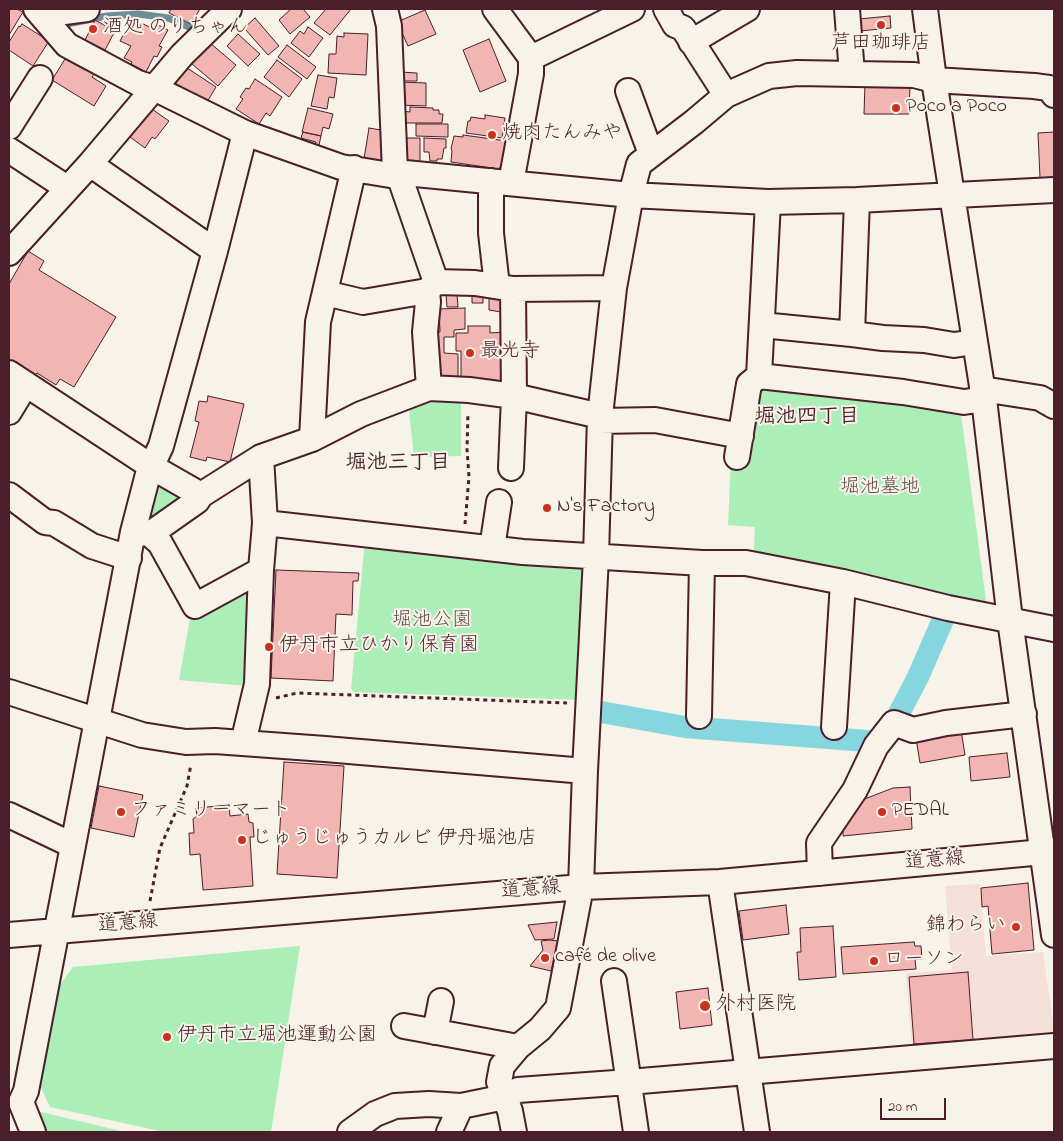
<!DOCTYPE html>
<html>
<head>
<meta charset="utf-8">
<style>
  body { margin:0 }
  #map { position:relative; width:1063px; height:1141px; overflow:hidden; background:#f7f3e8; font-family:"Indie Flower",sans-serif }
  canvas { display:block }
  .frame { position:absolute; inset:0; border:10px solid #4a1f2b; pointer-events:none }
  .scale { position:absolute; left:880px; top:1098px; width:66px; height:22px; box-sizing:border-box; border:2px solid #4a1f2b; border-top:0; padding-left:6px; font-size:15px; line-height:18px; white-space:nowrap; color:#4a1f2b; -webkit-text-stroke:4px #f7f3e8; paint-order:stroke }
</style>
</head>
<body>
<div id="map">
<canvas width="1063" height="1141"></canvas>
<div class="frame"></div>
<div class="scale">20 m</div>
</div>
<script>
const c = document.querySelector('canvas').getContext('2d');
c.lineJoin = 'round';
function paint(path, color) {
  c.fillStyle = color;
  c.fill(path, 'evenodd');
}
function poly(rows) {
  const path = new Path2D();
  for (const r of rows) {
    path.moveTo(r[0], r[1]);
    for (let i = 2; i < r.length; i += 2) path.lineTo(r[i], r[i + 1]);
  }
  return path;
}
function trace(path, color, width, dash) {
  c.strokeStyle = color;
  c.lineWidth = width;
  c.lineCap = dash ? 'butt' : 'round';
  c.setLineDash(dash || []);
  c.stroke(path);
}
function write(font, color, halo, rows, align = 'center') {
  c.font = font + ' "Indie Flower","Klee One",sans-serif';
  c.lineWidth = 4;
  c.setLineDash([]);
  c.textBaseline = 'middle';
  c.strokeStyle = halo;
  c.fillStyle = color;
  for (const [text, x, y, turn = 0] of rows) {
    c.save();
    c.translate(x, y);
    c.rotate((+turn || 0) * Math.PI / 180);
    c.textAlign = isNaN(turn) ? turn : align;
    if (halo) c.strokeText(text, 0, 0);
    c.fillText(text, 0, 0);
    c.restore();
  }
}
const built = poly([
  [980,884,986,956,1043,952,1054,1029,1048,1037,912,1048,906,973,952,970,945,886]
]);
const green = poly([
  [756,385,960,406,986,600,976,607,754,551,755,527,728,525,731,459],
  [461,396,461,456,414,457,408,401],
  [154,481,188,496,154,518,145,514],
  [365,541,580,565,588,571,581,700,354,692,351,689],
  [249,583,247,686,179,680,191,613],
  [300,946,271,1132,164,1132,50,1107,40,1086,58,988,73,967],
  [33,1110,125,1132,41,1132]
]);
const stream = poly([
  [67,24,107,16,138,14,168,18,189,27]
]);
const canal = poly([
  [601,712,685,727,880,742],
  [894,723,918,677,948,608]
]);
const building = poly([
  [9,9,17,9,23,12,9,35,9,9],
  [171,9,200,9,191,24,169,13,171,9],
  [291,9,303,9,310,17,290,34,279,20,291,9],
  [326,9,351,9,330,35,314,23,326,9],
  [425,10,436,34,408,46,397,22,425,10],
  [890,16,891,28,860,31,859,19,890,16],
  [132,18,151,28,154,23,168,30,159,46,162,47,157,57,154,56,146,72,131,64,132,62,124,58,131,46,120,41,132,18],
  [255,18,279,46,268,55,244,28,255,18],
  [95,20,115,31,105,50,85,40,95,20],
  [22,24,49,41,33,66,9,50,9,42,19,26,20,27,22,24],
  [308,27,323,38,309,57,291,43,300,31,304,34,308,27],
  [344,33,368,34,366,75,328,73,329,54,336,54,337,36,344,37,344,33],
  [238,34,260,54,248,66,227,46,238,34],
  [489,39,506,81,480,92,463,50,489,39],
  [210,43,236,65,218,86,192,64,210,43],
  [287,45,316,67,307,79,278,57,287,45],
  [65,59,85,70,86,67,95,73,92,77,106,86,94,106,52,80,65,59],
  [277,60,302,79,289,97,264,77,277,60],
  [184,66,216,87,207,102,173,82,184,66],
  [400,72,417,73,417,81,400,81,400,72],
  [318,75,337,78,334,98,329,97,327,109,311,106,318,75],
  [255,79,282,97,270,116,266,113,259,124,236,109,243,99,240,97,246,88,249,89,255,79],
  [400,82,426,83,426,106,399,105,400,82],
  [865,84,910,85,909,114,864,114,865,84],
  [149,107,169,121,155,139,152,137,145,148,130,137,136,129,134,128,149,107],
  [410,107,433,108,433,110,439,110,439,114,443,114,442,123,401,123,402,111,410,112,410,107],
  [308,108,333,114,329,129,323,127,321,136,302,132,308,108],
  [485,115,505,118,502,138,466,133,468,121,470,121,471,117,485,119,485,115],
  [416,124,448,124,448,137,416,136,416,124],
  [369,128,387,131,383,162,364,159,369,128],
  [303,132,321,136,319,145,315,144,316,142,301,138,303,132],
  [1054,132,1054,177,1040,178,1038,133,1054,132],
  [463,135,507,141,503,168,500,167,499,169,451,162,452,150,451,149,454,136,463,137,463,135],
  [402,138,420,138,420,163,407,163,407,154,402,154,402,138],
  [424,138,446,139,446,148,444,148,442,159,437,159,437,161,430,161,429,152,424,152,424,138],
  [28,251,44,261,39,270,116,317,74,387,60,379,56,385,37,373,32,379,9,359,9,284,28,251],
  [472,291,483,291,483,303,472,303,472,291],
  [457,293,458,307,447,307,446,294,457,293],
  [489,295,506,296,502,331,501,312,489,310,489,295],
  [465,308,465,329,454,330,454,337,444,337,444,353,458,354,458,382,438,381,437,332,440,332,439,309,465,308],
  [468,326,490,326,490,333,504,332,509,382,461,382,461,351,456,351,456,333,468,333,468,326],
  [208,396,244,404,230,462,207,457,206,461,190,457,199,422,195,421,199,401,207,402,208,396],
  [276,570,359,573,358,581,353,581,352,615,336,614,333,681,271,678,276,570],
  [961,730,965,755,920,763,916,738,961,730],
  [1007,753,1010,777,971,781,969,757,1007,753],
  [284,762,344,766,337,878,277,874,284,762],
  [99,786,143,795,134,837,91,828,99,786],
  [910,787,912,829,843,836,843,824,862,800,893,788,910,787],
  [229,805,230,816,248,814,249,822,253,823,254,837,250,837,253,886,203,890,200,854,190,855,189,833,194,833,193,819,197,816,196,808,229,805],
  [1028,883,1034,950,992,954,988,906,982,907,981,888,1028,883],
  [786,905,789,934,743,940,739,911,786,905],
  [557,922,554,939,535,940,528,925,557,922],
  [833,926,836,977,799,980,797,952,801,952,800,928,833,926],
  [549,940,558,941,551,971,530,966,543,950,541,941,549,940],
  [914,942,915,946,921,946,922,959,915,959,916,969,843,974,841,947,914,942],
  [968,972,973,1040,914,1044,909,977,968,972],
  [708,988,712,1025,680,1029,676,992,708,988]
]);
const path = poly([
  [465,524,469,477,467,449,468,413],
  [276,698,297,693,567,703],
  [150,901,160,848,187,786,191,764]
]);
const minor = poly([
  [36,9,67,45,138,83,154,88,245,133,341,167,390,175,395,172,631,195,768,202,857,200,1054,190],
  [385,9,389,26,395,172,401,181,436,282],
  [495,9,531,58],
  [666,9,675,25,683,28,726,95,769,76,797,73,914,75,934,80,1034,86,1049,88,1054,95],
  [847,9,852,74],
  [925,9,934,80,984,399,1010,620,1054,935],
  [41,15,87,9],
  [691,42,747,9],
  [628,91,651,154],
  [9,127,40,78],
  [9,150,67,188],
  [90,164,215,251],
  [491,181,491,233,497,286],
  [511,183,531,74,531,58,632,9],
  [9,253,90,164,182,55,229,9],
  [427,291,428,302,425,332,429,388],
  [325,293,363,302,427,291,436,282,475,283,513,289,614,288],
  [762,325,852,334,883,338,924,340,954,345,974,342],
  [852,334,857,200],
  [9,373,152,467,201,495],
  [759,376,768,202],
  [982,389,1040,398,1054,406],
  [9,412,26,384],
  [600,421,655,420,741,436],
  [312,439,318,322,354,168],
  [737,457,749,384,759,376,903,392,964,402,984,399],
  [511,468,514,396,513,289],
  [9,495,45,522,54,523,92,546,129,558],
  [265,523,523,552,702,563,746,563,843,582,948,608,1054,629],
  [133,532,150,534,197,501,201,495,261,457,312,439,361,414,429,388,469,390,514,396,600,416],
  [150,534,160,543,195,606,261,570],
  [492,548,499,502],
  [9,692,142,735,186,742,215,741,325,749,585,771,581,887,558,1008,540,1029,518,1047,502,1066,499,1082,510,1111,514,1132],
  [699,716,702,563],
  [834,727,843,582],
  [243,743,257,684,261,570,265,523,261,457],
  [585,771,596,557,600,416,614,288,631,195,639,164,694,122,726,95],
  [9,815,72,845],
  [820,873,819,843,855,790,876,746,894,723,913,730,946,723,1024,714],
  [720,882,757,1132],
  [9,935,581,887,720,882,1054,851],
  [614,981,636,1132],
  [404,1026,518,1047],
  [435,1032,441,1001],
  [33,1132,21,1102,26,1091,133,532,148,474,161,446,215,251,245,133],
  [350,1132,375,1114,395,1106,429,1104,461,1106,505,1097,518,1090,629,1082,1054,1046],
  [449,1132,461,1106]
]);
const markers = [
  [881,25,5,"#c8321e"],
  [93,29,5,"#c8321e"],
  [896,108,5,"#c8321e"],
  [492,135,5,"#c8321e"],
  [470,353,5,"#c8321e"],
  [547,508,5,"#c8321e"],
  [269,647,5,"#c8321e"],
  [121,812,5,"#c8321e"],
  [882,812,5,"#c8321e"],
  [242,840,5,"#c8321e"],
  [1016,927,5,"#c8321e"],
  [545,958,5,"#c8321e"],
  [874,961,5,"#c8321e"],
  [705,1006,6,"#c8321e"],
  [167,1037,5,"#c8321e"]
];
const poiNames = [
  ["酒処 のりちゃん",103,29],
  ["芦田珈琲店",881,45,"center"],
  ["Poco a Poco",906,108],
  ["焼肉たんみや",502,135],
  ["最光寺",480,353],
  ["N's Factory",557,508],
  ["伊丹市立ひかり保育園",279,647],
  ["ファミリーマート",131,812],
  ["PEDAL",892,812],
  ["じゅうじゅうカルビ 伊丹堀池店",252,840],
  ["錦わらい",1006,927,"right"],
  ["café de olive",555,958],
  ["ローソン",884,961],
  ["外村医院",716,1006],
  ["伊丹市立堀池運動公園",177,1037]
];
const parkNames = [
  ["堀池墓地",880,489],
  ["堀池公園",432,622]
];
const streetNames = [
  ["道意線",935,862,-5],
  ["道意線",531,891,-5],
  ["道意線",128,925,-5]
];
const neighbourhoodNames = [
  ["堀池四丁目",807,419],
  ["堀池三丁目",398,465]
];
paint(built, '#f5e0d8');
paint(green, '#abeeb7');
trace(stream, '#6d8d97', 7);
trace(canal, '#85d6df', 22);
paint(building, '#f1b5b2');
trace(building, '#4a1f2b', 1);
trace(minor, '#4a1f2b', 28);
trace(path, '#4a1f2b', 3, [4, 4]);
trace(minor, '#f7f3e8', 24);
for (const [x, y, r, color] of markers) {
  const dot = new Path2D();
  dot.arc(x, y, r, 0, 2 * Math.PI);
  c.fillStyle = color;
  c.fill(dot);
  trace(dot, '#f7f3e8', 2);
}
write('20px', '#4a1f2b', '#f7f3e8', poiNames, 'left');
write('20px', '#62534e', '#f7f3e8', parkNames);
write('20px', '#4a1f2b', '#f7f3e8', streetNames);
write('bold 21px', '#4a1f2b', '#f7f3e8', neighbourhoodNames);
</script>
</body>
</html>
